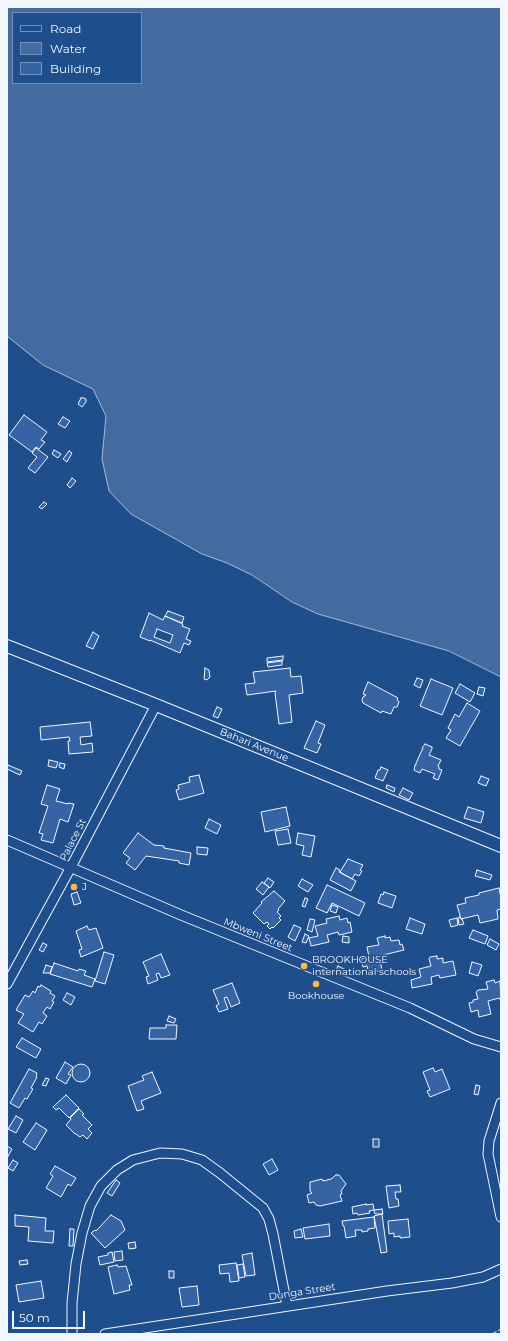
<!DOCTYPE html>
<html>
<head>
<meta charset="utf-8">
<style>
  body { margin:0 }
  #map { position:relative; width:508px; height:1341px; overflow:hidden; background:#1f4e8c; font-family:Montserrat,sans-serif }
  canvas { display:block }
  .frame { position:absolute; inset:0; border:8px solid #f2f6ff; pointer-events:none }
  .legend { position:absolute; left:12px; top:12px; width:130px; height:72px; box-sizing:border-box; background:#1f4e8c; border:1px solid #7391ba; margin:0; padding:5px 7px; list-style:none; font-size:12px; color:#f2f6ff }
  .legend li { display:flex; align-items:center; gap:8px; height:20px }
  .legend b { width:20px; border:1px solid #7391ba }
  .scale { position:absolute; left:12px; top:1311px; width:73px; height:18px; box-sizing:border-box; border:2px solid #f2f6ff; border-top:0; padding-left:5px; font-size:12px; line-height:14px; white-space:nowrap; color:#f2f6ff; -webkit-text-stroke:3px #1f4e8c; paint-order:stroke }
</style>
</head>
<body>
<div id="map">
<canvas width="508" height="1341"></canvas>
<div class="frame"></div>
<ul class="legend">
<li><b style="height:5px;background:#1f4e8c"></b>Road</li>
<li><b style="height:11px;background:#446ba0"></b>Water</li>
<li><b style="height:11px;background:#3563a3"></b>Building</li>
</ul>
<div class="scale">50 m</div>
</div>
<script>
const c = document.querySelector('canvas').getContext('2d');
c.lineJoin = 'round';
function paint(path, color) {
  c.fillStyle = color;
  c.fill(path, 'evenodd');
}
function poly(rows) {
  const path = new Path2D();
  for (const r of rows) {
    if (r.length === 3) {
      path.moveTo(r[0] + r[2], r[1]);
      path.arc(r[0], r[1], r[2], 0, 2 * Math.PI);
      continue;
    }
    path.moveTo(r[0], r[1]);
    for (let i = 2; i < r.length; i += 2) path.lineTo(r[i], r[i + 1]);
  }
  return path;
}
function trace(path, color, width, dash) {
  c.strokeStyle = color;
  c.lineWidth = width;
  c.lineCap = dash ? 'butt' : 'round';
  c.setLineDash(dash || []);
  c.stroke(path);
}
function write(font, color, halo, rows, align = 'center') {
  c.font = font + ' Montserrat,sans-serif';
  c.lineWidth = 3;
  c.setLineDash([]);
  c.textBaseline = 'middle';
  c.strokeStyle = halo;
  c.fillStyle = color;
  for (const [text, x, y, turn = 0] of rows) {
    c.save();
    c.translate(x, y);
    c.rotate((+turn || 0) * Math.PI / 180);
    c.textAlign = isNaN(turn) ? turn : align;
    if (halo) c.strokeText(text, 0, 0);
    c.fillText(text, 0, 0);
    c.restore();
  }
}
const water = poly([
  [7,7,501,7,501,677,449,651,318,614,292,602,252,575,227,563,202,554,131,514,109,491,102,459,106,416,93,389,43,365,7,336,7,7],
  [13,13,141,13,141,83,13,83,13,13]
]);
const building = poly([
  [81,398,84,398,86,399,86,402,82,407,78,404,81,398],
  [24,415,47,432,41,440,45,442,39,449,36,447,32,452,9,435,24,415],
  [63,417,70,421,65,428,58,424,63,417],
  [36,448,48,457,35,473,28,468,37,457,32,453,36,448],
  [54,450,61,454,58,458,52,454,54,450],
  [69,451,72,453,67,462,63,459,69,451],
  [72,478,76,481,70,488,67,485,72,478],
  [44,502,47,504,42,509,39,507,44,502],
  [168,611,184,617,182,623,165,616,168,611],
  [149,613,163,620,165,616,183,624,182,626,190,629,186,639,191,641,189,645,184,643,180,653,150,640,150,641,140,637,149,613],
  [157,629,173,635,170,643,154,637,157,629],
  [93,632,99,636,93,649,86,646,93,632],
  [283,656,283,660,267,662,267,658,283,656],
  [282,661,282,665,268,667,267,663,282,661],
  [205,668,209,670,210,677,207,680,204,679,205,668],
  [290,668,291,677,301,676,303,693,289,695,292,722,279,724,275,693,276,691,247,695,245,684,255,683,253,672,290,668],
  [417,678,423,680,420,688,414,685,417,678],
  [431,679,453,688,442,715,420,706,431,679],
  [368,682,398,698,397,699,399,702,397,707,394,707,391,714,382,711,381,713,363,703,362,700,363,697,366,695,363,694,368,682],
  [460,684,475,693,470,702,455,693,460,684],
  [479,687,485,688,483,696,477,694,479,687],
  [467,703,480,711,460,746,446,738,451,730,448,728,455,714,459,717,467,703],
  [217,707,222,709,218,718,213,716,217,707],
  [316,721,325,725,318,743,321,744,317,753,304,748,316,721],
  [90,722,92,736,80,737,81,745,92,743,93,752,69,754,68,741,70,741,69,737,41,740,40,727,90,722],
  [425,744,432,747,432,749,429,755,441,760,438,766,439,767,439,769,442,770,438,780,433,778,435,774,422,769,420,773,414,770,415,765,416,765,416,763,423,748,422,748,425,744],
  [49,760,58,762,56,768,48,766,49,760],
  [60,763,65,764,64,769,59,767,60,763],
  [8,765,22,771,20,775,7,769,8,765],
  [381,767,388,770,383,781,375,778,378,770,380,770,381,767],
  [199,775,204,793,179,800,176,790,179,789,178,785,190,782,189,777,199,775],
  [481,776,489,779,486,786,478,783,481,776],
  [47,785,60,789,56,801,68,804,68,803,74,804,68,822,60,819,53,843,41,840,43,834,39,833,48,806,41,804,47,785],
  [387,785,395,788,394,792,386,788,387,785],
  [403,788,413,793,409,800,399,795,403,788],
  [286,807,290,826,265,832,261,812,286,807],
  [468,807,484,812,481,823,464,818,468,807],
  [209,819,221,825,217,834,205,828,209,819],
  [288,829,291,843,278,845,275,831,288,829],
  [138,833,154,845,164,846,164,848,191,853,189,865,179,863,179,861,146,856,135,870,126,863,130,858,123,853,138,833],
  [298,833,315,836,311,857,302,855,304,846,296,844,298,833],
  [197,847,208,848,207,855,197,854,197,847],
  [348,859,363,865,360,870,362,871,359,876,355,874,352,879,340,872,348,859],
  [336,868,340,870,339,872,356,881,351,891,330,880,336,868],
  [477,870,492,875,490,880,475,876,477,870],
  [268,878,274,882,270,888,264,883,268,878],
  [302,879,313,885,308,892,298,886,302,879],
  [262,882,269,887,263,895,256,889,262,882],
  [327,885,365,903,359,916,332,903,327,913,316,908,327,885],
  [499,888,501,898,501,909,497,910,498,919,480,923,478,915,461,919,457,905,466,903,465,898,479,895,479,893,499,888],
  [274,891,285,901,278,909,279,910,277,912,281,916,279,918,281,920,273,928,272,927,270,929,267,926,269,924,267,922,264,924,253,913,262,903,261,902,274,891],
  [77,892,81,903,74,905,71,894,77,892],
  [384,892,396,896,392,908,378,903,381,894,383,895,384,892],
  [305,898,308,899,305,907,302,906,305,898],
  [332,905,338,907,336,913,330,911,332,905],
  [339,916,340,920,347,918,348,923,350,922,352,932,339,935,338,932,327,935,329,942,311,946,309,938,318,936,315,926,327,923,326,919,339,916],
  [460,917,461,919,462,919,464,924,459,925,458,918,460,917],
  [410,918,425,924,422,934,406,929,410,918],
  [457,918,458,925,451,927,449,920,457,918],
  [310,919,315,920,312,932,307,930,310,919],
  [294,925,301,928,295,941,288,937,294,925],
  [87,926,89,930,96,928,103,948,81,957,79,950,82,949,76,931,87,926],
  [473,930,488,936,485,944,469,938,473,930],
  [305,934,309,936,306,943,302,942,305,934],
  [343,936,349,937,349,943,342,942,343,936],
  [385,936,385,938,390,937,391,941,399,940,400,945,402,944,404,950,379,956,382,970,369,973,367,966,363,967,361,959,369,957,367,947,379,945,377,938,385,936],
  [490,939,499,944,496,950,487,945,490,939],
  [43,943,47,945,43,952,39,950,43,943],
  [104,952,114,955,105,984,95,981,104,952],
  [161,954,170,975,161,978,159,973,156,974,158,980,148,984,146,977,149,976,143,962,161,954],
  [437,956,437,959,443,958,443,963,453,961,456,975,440,978,439,975,431,977,432,984,412,988,411,980,421,977,419,969,431,966,429,959,430,957,437,956],
  [472,962,482,965,478,976,469,973,472,962],
  [54,963,78,971,79,969,86,971,84,975,95,979,92,987,50,974,54,963],
  [46,965,52,967,50,973,43,973,46,965],
  [338,966,346,970,344,973,336,970,338,966],
  [494,980,495,983,500,981,501,1001,499,998,488,1001,491,1014,479,1017,478,1010,471,1012,469,1003,473,1002,473,1000,478,999,476,992,478,990,488,989,486,982,494,980],
  [232,983,240,1003,231,1007,227,997,224,998,228,1009,219,1012,216,1006,219,1004,213,990,232,983],
  [41,985,51,991,50,993,55,996,52,1001,54,1002,50,1009,47,1007,43,1013,47,1016,42,1024,39,1022,33,1032,18,1023,24,1014,16,1010,25,995,29,997,33,991,35,993,38,986,40,987,41,985],
  [67,993,75,997,71,1005,63,1000,67,993],
  [169,1016,176,1019,174,1023,167,1021,169,1016],
  [166,1025,177,1025,176,1039,149,1039,150,1028,166,1028,166,1025],
  [22,1038,41,1049,36,1058,16,1047,22,1038],
  [65,1062,73,1067,68,1074,71,1075,66,1084,56,1078,65,1062],
  [81,1073,9],
  [433,1068,435,1072,442,1069,450,1089,430,1097,427,1091,430,1090,423,1072,433,1068],
  [29,1069,37,1073,36,1076,37,1077,31,1088,33,1089,27,1099,25,1098,19,1108,10,1103,29,1069],
  [152,1072,161,1093,141,1101,144,1109,137,1111,128,1086,144,1080,142,1076,152,1072],
  [46,1078,49,1079,46,1086,42,1085,46,1078],
  [476,1085,480,1086,478,1095,474,1094,476,1085],
  [66,1095,79,1108,69,1118,59,1108,56,1110,53,1107,66,1095],
  [79,1109,84,1114,82,1115,92,1125,88,1129,92,1133,87,1139,83,1135,80,1137,76,1134,75,1134,66,1125,71,1119,70,1118,79,1109],
  [16,1116,23,1120,16,1133,8,1129,16,1116],
  [36,1123,47,1130,35,1150,23,1142,36,1123],
  [373,1139,379,1139,379,1147,373,1147,373,1139],
  [7,1146,12,1149,7,1158,7,1146],
  [272,1159,278,1170,269,1175,263,1164,272,1159],
  [13,1160,18,1163,13,1171,8,1168,13,1160],
  [55,1166,76,1178,71,1186,68,1184,61,1197,46,1188,53,1176,50,1174,55,1166],
  [336,1175,339,1175,346,1184,341,1191,342,1194,340,1195,342,1201,320,1206,316,1205,314,1202,309,1203,307,1195,312,1193,310,1191,310,1182,322,1179,323,1181,331,1179,336,1175],
  [116,1180,120,1183,112,1196,107,1193,116,1180],
  [400,1185,401,1192,395,1192,396,1199,398,1199,399,1206,389,1208,386,1186,400,1185],
  [366,1204,366,1205,373,1204,374,1210,369,1211,370,1213,358,1215,357,1213,353,1214,352,1207,366,1204],
  [382,1209,383,1214,375,1214,374,1210,382,1209],
  [382,1214,387,1252,381,1253,374,1216,382,1214],
  [15,1215,46,1218,45,1231,54,1231,53,1243,28,1241,29,1227,15,1226,15,1215],
  [111,1215,121,1221,125,1230,105,1248,91,1233,95,1230,96,1231,111,1215],
  [374,1217,375,1228,368,1229,368,1231,362,1232,362,1230,355,1230,356,1236,346,1238,344,1226,343,1226,342,1221,374,1217],
  [408,1219,410,1237,400,1238,400,1236,394,1237,394,1233,389,1234,388,1221,408,1219],
  [329,1224,330,1236,305,1239,303,1228,329,1224],
  [70,1229,74,1229,73,1246,69,1246,70,1229],
  [301,1229,303,1237,295,1238,294,1231,301,1229],
  [135,1242,136,1248,129,1249,128,1243,135,1242],
  [122,1251,123,1260,115,1261,114,1252,122,1251],
  [112,1252,114,1262,100,1265,98,1257,108,1255,108,1253,112,1252],
  [252,1253,255,1275,246,1276,242,1255,252,1253],
  [27,1260,28,1264,20,1265,19,1261,27,1260],
  [236,1263,239,1281,230,1282,229,1273,220,1274,219,1265,236,1263],
  [243,1264,245,1277,239,1278,237,1265,243,1264],
  [117,1265,118,1267,126,1266,132,1285,129,1285,130,1290,114,1294,108,1267,117,1265],
  [169,1271,174,1271,174,1278,169,1278,169,1271],
  [41,1281,44,1298,19,1302,16,1285,41,1281],
  [197,1286,199,1305,182,1307,179,1288,197,1286]
]);
const street = poly([
  [7,840,181,915,410,1008,474,1039,501,1047],
  [7,984,71,867,156,705],
  [501,1103,489,1141,488,1154,501,1217],
  [72,1334,72,1303,76,1264,82,1233,90,1206,101,1186,117,1170,133,1160,160,1153,182,1154,202,1160,220,1173,263,1208,269,1219,273,1234,287,1306],
  [105,1334,387,1291,452,1283,483,1277,501,1269]
]);
const secondary = poly([
  [7,646,156,705,501,846]
]);
const fence = poly([
  [492,1334,501,1329]
]);
const markers = [
  [74,887,4,"#ffb74d"],
  [304,966,4,"#ffb74d"],
  [316,984,4,"#ffb74d"]
];
const streetNames = [
  ["Bahari Avenue",254,745,22],
  ["Palace St",73,840,-63],
  ["Mbweni Street",258,935,22],
  ["Dunga Street",302,1292,-9]
];
const poiNames = [
  ["J",82,887],
  ["BROOKHOUSE",312,960],
  ["international schools",312,972],
  ["Bookhouse",316,996,"center"]
];
paint(water, '#446ba0');
trace(water, '#a8bbd7', 1);
paint(building, '#3563a3');
trace(building, '#f2f6ff', 1);
trace(street, '#f2f6ff', 11);
trace(secondary, '#f2f6ff', 14);
trace(street, '#1f4e8c', 9);
trace(secondary, '#1f4e8c', 12);
trace(fence, '#f2f6ff', 1, [5, 2]);
for (const [x, y, r, color] of markers) {
  const dot = new Path2D();
  dot.arc(x, y, r, 0, 2 * Math.PI);
  c.fillStyle = color;
  c.fill(dot);
  trace(dot, '#1f4e8c', 1.5);
}
write('10px', '#f2f6ff', '#1f4e8c', streetNames);
write('10px', '#f2f6ff', '#1f4e8c', poiNames, 'left');
</script>
</body>
</html>
